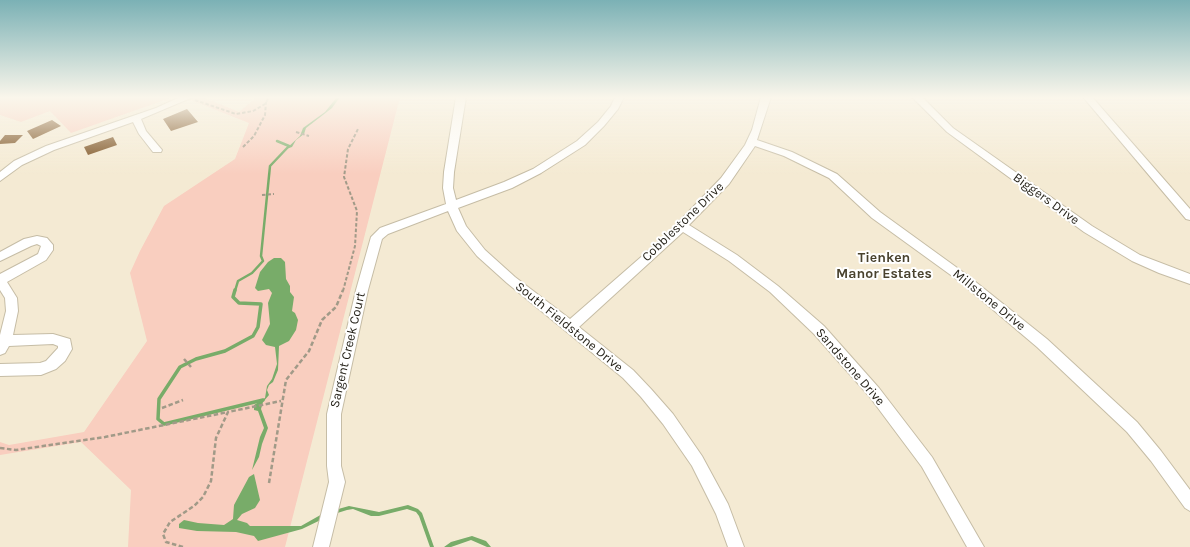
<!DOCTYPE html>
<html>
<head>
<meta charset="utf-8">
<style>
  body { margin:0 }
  canvas { display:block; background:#f4ead3 }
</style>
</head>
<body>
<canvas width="1190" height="547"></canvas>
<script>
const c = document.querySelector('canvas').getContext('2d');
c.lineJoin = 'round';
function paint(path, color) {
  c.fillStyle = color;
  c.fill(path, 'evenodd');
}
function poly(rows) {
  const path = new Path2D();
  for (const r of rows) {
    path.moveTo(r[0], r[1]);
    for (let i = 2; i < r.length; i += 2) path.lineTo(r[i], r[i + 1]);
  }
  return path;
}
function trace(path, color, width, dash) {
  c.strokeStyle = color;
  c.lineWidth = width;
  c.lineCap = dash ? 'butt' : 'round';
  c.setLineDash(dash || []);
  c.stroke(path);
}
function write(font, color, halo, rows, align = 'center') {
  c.font = font + ' Karla,sans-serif';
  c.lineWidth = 4;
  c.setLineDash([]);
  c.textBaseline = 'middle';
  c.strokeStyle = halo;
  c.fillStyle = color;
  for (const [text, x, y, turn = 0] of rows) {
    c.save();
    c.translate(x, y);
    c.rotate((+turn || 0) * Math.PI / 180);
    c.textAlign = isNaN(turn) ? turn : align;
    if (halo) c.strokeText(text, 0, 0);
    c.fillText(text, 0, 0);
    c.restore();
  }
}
const green = poly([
  [0,97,173,97,71,133,50,111,21,122,0,115],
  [183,97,202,97,239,112,257,97,400,97,285,547,128,547,131,490,81,442,0,455,0,442,9,445,84,432,147,341,130,273,140,251,164,206,235,159,249,123]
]);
const water = poly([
  [337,97,340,97,332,108,306,128,304,134,296,140,292,147,286,149,300,136,303,128,325,112],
  [274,258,281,258,285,262,286,279,290,286,290,292,294,297,292,311,295,313,298,320,296,330,289,341,279,346,278,370,273,382,269,385,267,390,269,395,263,402,261,409,268,428,262,444,259,457,252,470,260,437,264,428,258,411,254,410,254,405,265,398,267,386,272,379,277,364,275,347,266,345,262,340,270,324,268,303,272,293,269,289,258,291,255,288,260,272,268,262],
  [254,474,260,500,255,508,242,514,237,520,247,523,250,526,301,526,324,513,349,506,379,512,408,505,418,509,422,513,434,547,430,547,419,516,416,512,407,509,379,516,371,516,353,509,347,510,331,515,302,529,258,541,254,536,236,532,197,531,179,528,179,524,184,520,198,523,224,525,233,519,234,505,249,477],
  [472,536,486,541,491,547,487,547,471,540,451,547,444,547,451,542]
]);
const streamFar1 = poly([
  [235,291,238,281,252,273,263,261,261,256,270,166,289,146,277,141]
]);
const stream = poly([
  [235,290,233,297,239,303,261,304,258,327,253,336,225,351,196,359,180,367,159,399,158,419,164,424,263,400]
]);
const building = poly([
  [187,109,198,122,171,131,163,119],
  [52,120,61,126,33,139,27,131],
  [5,135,23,135,15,143,0,144,0,141],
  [113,137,117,145,88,155,84,147]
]);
const pathFar1 = poly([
  [195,100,236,114,253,111,265,104,269,97],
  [296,132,309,136],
  [243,147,254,136,265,115,266,102],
  [262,195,274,194],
  [343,291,355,246,357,211,344,177,348,149,358,129]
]);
const path = poly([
  [184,359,191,367],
  [162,408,183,400],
  [0,448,16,450,105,437,228,412],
  [269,483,286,380,309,351,322,320,336,307,343,290],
  [183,547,166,542,163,534,170,522,194,506,203,497,211,481,216,438,228,412,281,401]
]);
const street = poly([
  [180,97,193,97,141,119,146,131,162,150,161,152,153,152,139,134,133,122,54,150,22,165,0,181,0,172,14,161,46,146,156,108,180,97],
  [456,97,466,97,454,172,453,188,456,200,504,182,533,169,577,141,598,122,611,106,615,97,624,97,618,109,604,126,585,145,541,173,512,188,458,208,466,226,485,250,515,277,570,319,664,237,721,178,745,145,752,130,761,97,771,97,757,140,792,152,837,174,880,212,967,275,1047,339,1137,422,1161,451,1190,490,1190,511,1185,508,1151,461,1127,432,1037,347,959,281,872,218,829,178,784,156,755,146,729,184,689,225,737,255,778,286,824,326,879,388,932,457,984,547,967,547,922,467,869,396,814,334,770,292,729,261,683,232,579,327,633,370,651,389,673,414,702,456,728,504,744,547,728,547,716,514,692,466,663,424,641,397,623,378,507,283,477,256,457,231,448,211,388,234,382,239,368,290,341,414,341,466,345,482,329,547,313,547,329,482,327,466,327,414,356,290,371,237,380,228,446,204,443,188,444,172,456,97],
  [912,97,922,97,953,128,1092,226,1140,255,1190,274,1190,284,1159,273,1132,261,1084,232,947,132,912,97],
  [1083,97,1092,97,1190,209,1190,220,1186,219,1083,97],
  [37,236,47,238,53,245,53,250,46,260,7,282,17,298,18,311,13,335,53,334,70,339,72,349,65,361,56,369,41,375,0,376,0,364,40,363,46,361,58,348,58,346,53,344,9,346,5,353,0,355,0,335,6,311,5,298,0,290,0,274,38,254,41,246,37,244,31,246,0,261,0,252,24,239,37,236]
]);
const streetNames = [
  ["Biggers Drive",1046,199,36],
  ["Cobblestone Drive",683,222,-44],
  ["Millstone Drive",989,300,39],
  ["South Fieldstone Drive",569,327,39],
  ["Sargent Creek Court",348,350,-77],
  ["Sandstone Drive",850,367,49]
];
const neighbourhoodNames = [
  ["Tienken",884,258],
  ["Manor Estates",884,274]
];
paint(green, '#f9cebf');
paint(water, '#78ac69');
trace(streamFar1, '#78ac69', 2.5);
trace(stream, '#78ac69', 3.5);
paint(building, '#754917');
trace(street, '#c6bda6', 2);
trace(pathFar1, '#a19a88', 2, [3.5, 2]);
trace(path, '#a19a88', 2.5, [4.5, 2.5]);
paint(street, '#fff');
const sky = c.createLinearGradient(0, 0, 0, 174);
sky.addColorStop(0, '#7bb1b5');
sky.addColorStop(0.56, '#faf6eb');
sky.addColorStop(1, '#faf6eb00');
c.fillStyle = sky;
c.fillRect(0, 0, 1190, 174);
write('13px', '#221f16', '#fff', streetNames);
write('bold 14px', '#49422e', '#fff', neighbourhoodNames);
</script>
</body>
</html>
